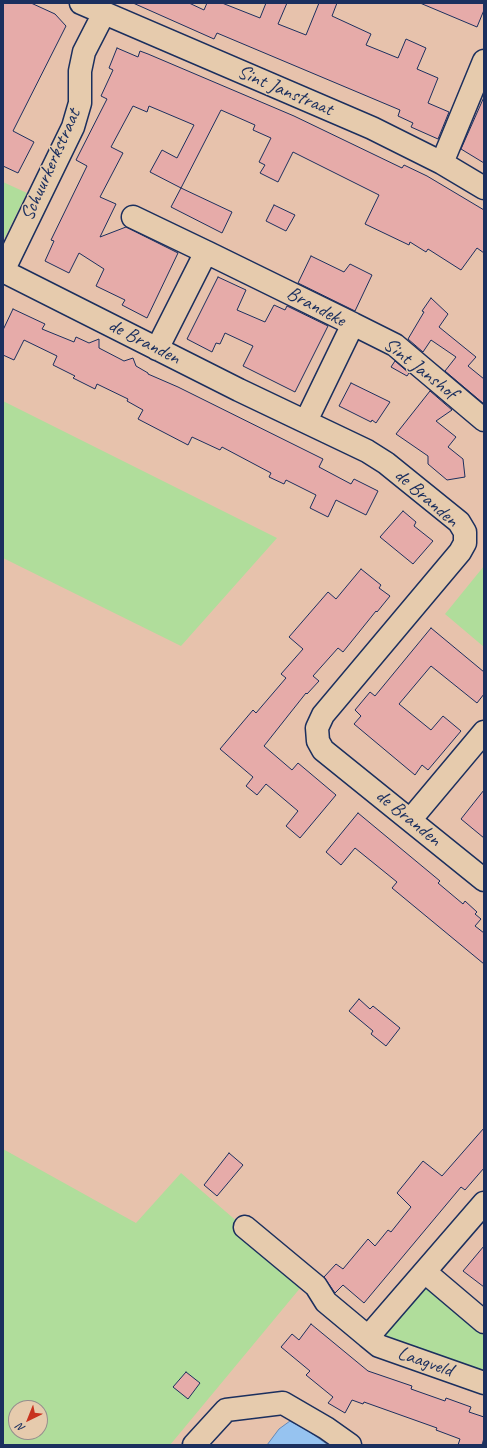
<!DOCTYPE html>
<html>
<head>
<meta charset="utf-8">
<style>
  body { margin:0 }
  #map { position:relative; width:487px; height:1448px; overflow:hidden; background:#e7c2ac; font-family:Caveat,sans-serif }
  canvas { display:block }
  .frame { position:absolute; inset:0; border:4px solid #1b2f5e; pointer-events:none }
  .north { position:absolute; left:8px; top:1400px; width:40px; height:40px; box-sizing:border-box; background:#e6cbad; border:1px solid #958d8d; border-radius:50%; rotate:223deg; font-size:11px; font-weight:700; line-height:16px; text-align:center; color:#1b2f5e }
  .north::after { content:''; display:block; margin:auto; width:14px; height:18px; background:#c8321e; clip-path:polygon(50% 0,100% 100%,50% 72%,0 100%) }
</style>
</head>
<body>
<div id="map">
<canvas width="487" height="1448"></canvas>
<div class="frame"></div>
<div class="north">N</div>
</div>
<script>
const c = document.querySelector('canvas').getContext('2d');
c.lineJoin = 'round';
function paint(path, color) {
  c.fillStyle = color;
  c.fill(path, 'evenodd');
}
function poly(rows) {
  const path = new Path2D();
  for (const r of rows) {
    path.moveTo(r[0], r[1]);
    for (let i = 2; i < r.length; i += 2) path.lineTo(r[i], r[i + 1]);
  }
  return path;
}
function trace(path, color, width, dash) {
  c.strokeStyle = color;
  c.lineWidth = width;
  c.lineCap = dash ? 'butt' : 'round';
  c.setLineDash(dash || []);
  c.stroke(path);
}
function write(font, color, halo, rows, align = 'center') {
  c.font = font + ' Caveat,sans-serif';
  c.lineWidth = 3;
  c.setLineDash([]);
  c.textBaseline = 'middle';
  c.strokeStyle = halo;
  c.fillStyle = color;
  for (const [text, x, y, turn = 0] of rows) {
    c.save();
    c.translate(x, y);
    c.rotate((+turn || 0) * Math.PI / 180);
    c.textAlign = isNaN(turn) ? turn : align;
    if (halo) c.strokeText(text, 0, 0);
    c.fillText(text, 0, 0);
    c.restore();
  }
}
const green = poly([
  [3,182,27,193,3,241],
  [3,401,277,538,181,646,3,558],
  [484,566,484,647,445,614],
  [3,1149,136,1223,181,1173,306,1281,170,1445,3,1445],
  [16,1408,40,1408,40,1432,16,1432],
  [426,1283,484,1331,484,1374,384,1338,380,1335]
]);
const water = poly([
  [290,1421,307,1430,328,1445,267,1445,279,1429,290,1421]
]);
const building = poly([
  [3,3,31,3,55,14,66,26,13,131,34,142,18,173,3,166,3,3],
  [133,3,189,3,204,10,207,3,222,3,260,18,266,3,287,3,278,24,306,35,319,3,337,3,332,16,371,34,366,45,398,58,406,39,426,48,417,69,438,78,428,103,449,112,438,139,411,127,413,123,398,116,400,110,217,33,214,39,133,3],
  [420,3,484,3,484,10,477,27,420,3],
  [117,48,138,57,140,51,148,54,294,116,402,168,404,165,427,176,484,210,484,253,477,248,461,270,428,249,426,252,410,242,409,245,365,224,379,195,293,152,278,182,260,173,265,165,259,162,271,138,253,130,255,125,221,110,181,188,150,172,162,150,177,158,194,125,149,106,147,112,133,106,111,147,123,153,100,197,116,204,100,237,126,227,178,253,147,318,122,305,125,300,96,286,104,269,79,253,69,273,45,261,54,241,51,240,87,166,76,160,107,99,101,96,113,70,109,68,117,48],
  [484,97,484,163,461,149,484,97],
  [181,188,232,212,222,233,171,207,181,188],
  [274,205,295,215,286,231,266,221,274,205],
  [311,256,344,272,350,264,372,275,355,311,298,283,311,256],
  [218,277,246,290,237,310,265,322,274,305,285,310,287,306,328,326,295,392,243,366,253,346,225,333,220,344,216,343,212,352,187,339,218,277],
  [431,298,448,314,439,327,476,357,468,366,484,379,484,404,445,371,456,357,431,340,423,352,408,339,424,312,422,311,431,298],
  [13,309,45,324,42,329,74,342,76,337,89,343,99,339,99,348,124,361,133,358,136,366,148,373,148,374,178,387,323,459,319,467,351,484,354,479,378,491,366,515,336,500,328,517,310,508,316,495,286,480,284,484,269,477,271,473,222,447,220,450,192,437,188,445,138,419,143,410,127,401,128,399,97,384,95,389,73,378,75,376,53,365,57,356,24,340,14,360,3,355,3,330,13,309],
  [395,361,409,373,407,376,391,367,395,361],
  [351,383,390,402,376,423,372,420,371,422,339,406,351,383],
  [430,391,452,410,436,421,456,437,448,447,463,459,465,477,447,480,428,464,428,456,396,434,430,391],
  [403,511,416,522,414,526,433,541,413,564,380,537,403,511],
  [361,569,381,585,379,588,390,596,377,612,376,611,343,652,338,648,313,676,319,681,307,694,306,693,264,746,292,770,298,763,336,795,300,838,286,826,298,811,266,784,257,795,246,786,253,777,220,749,253,710,256,713,286,678,281,674,303,649,289,637,328,592,336,599,361,569],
  [431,628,484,672,484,694,477,703,431,666,399,704,431,730,443,716,461,731,428,770,422,765,415,775,354,724,361,716,355,710,370,692,375,696,431,628],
  [484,790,484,838,461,819,484,790],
  [358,813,440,881,438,883,463,904,465,901,477,912,475,914,481,919,475,926,484,933,484,964,392,888,397,882,355,848,341,865,326,852,358,813],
  [359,999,370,1009,373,1006,400,1028,386,1046,371,1034,373,1031,349,1011,359,999],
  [484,1128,484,1168,465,1190,461,1187,364,1303,343,1285,335,1293,324,1277,336,1264,343,1269,368,1239,375,1246,388,1230,391,1232,411,1207,397,1193,423,1161,442,1176,484,1128],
  [229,1153,243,1165,217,1196,204,1185,229,1153],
  [484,1246,484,1287,463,1271,484,1246],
  [311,1324,368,1371,412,1386,411,1389,445,1401,446,1398,471,1407,469,1412,484,1417,484,1438,482,1445,458,1445,460,1439,436,1430,437,1428,364,1402,363,1404,352,1400,345,1413,328,1403,333,1397,306,1375,310,1371,281,1347,292,1334,299,1340,311,1324],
  [186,1372,200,1383,188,1399,173,1387,186,1372]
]);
const minor = poly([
  [81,3,372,128,442,163,484,188],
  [442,163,484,61],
  [133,217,206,252],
  [3,271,239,390,367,451,386,463,459,522,465,532,465,543,460,552,323,715,317,728,318,741,323,750,484,880],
  [3,271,73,127,80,103,80,71,84,52,104,13],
  [353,324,395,345,484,420],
  [157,349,206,252,353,324,306,421],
  [411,819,484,732],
  [484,1203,368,1337,379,1346,484,1383],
  [245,1227,316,1286,326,1302,368,1337],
  [425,1272,484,1322],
  [194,1445,226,1410,283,1403,326,1428,350,1445]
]);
const streetNames = [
  ["Sint Janstraat",285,91,23],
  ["Schuurkerkstraat",51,165,-66],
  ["Brandeke",316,307,28],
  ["de Branden",144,342,27],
  ["Sint Janshof",420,369,38],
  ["de Branden",426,498,41],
  ["de Branden",408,818,39],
  ["Laagveld",425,1362,19]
];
paint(green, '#b0dd9b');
paint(water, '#96c3f0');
trace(water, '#6588b6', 1);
paint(building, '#e6aba9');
trace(building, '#1b2f5e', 1);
trace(minor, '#1b2f5e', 25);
trace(minor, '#e6cbad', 22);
write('20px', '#1b2f5e', '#e6cbad', streetNames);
</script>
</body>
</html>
